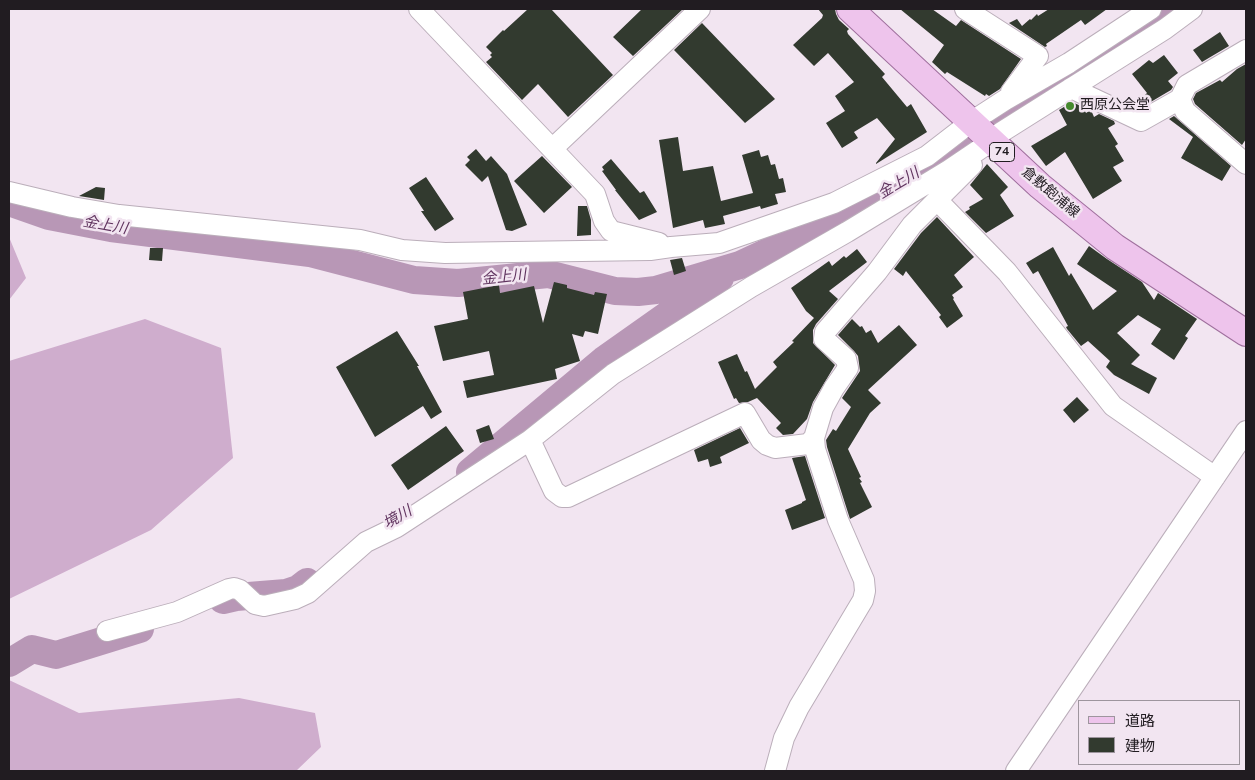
<!DOCTYPE html>
<html>
<head>
<meta charset="utf-8">
<style>
  body { margin:0 }
  #map { position:relative; width:1255px; height:780px; overflow:hidden; background:#f2e5f1; font-family:"Nunito Sans","Noto Sans JP",sans-serif }
  canvas { display:block }
  .frame { position:absolute; inset:0; border:10px solid #211c21; pointer-events:none }
  .legend { position:absolute; left:1078px; top:700px; width:162px; height:65px; box-sizing:border-box; background:#f2e5f1; border:1px solid #9e959e; margin:0; padding:6px 9px; list-style:none; font-size:15px; color:#211c21 }
  .legend li { display:flex; align-items:center; gap:10px; height:25px }
  .legend b { width:25px; border:1px solid #9e959e }
</style>
</head>
<body>
<div id="map">
<canvas width="1255" height="780"></canvas>
<div class="frame"></div>
<ul class="legend">
<li><b style="height:6px;background:#eec4ec"></b>道路</li>
<li><b style="height:14px;background:#323a2f"></b>建物</li>
</ul>
</div>
<script>
const c = document.querySelector('canvas').getContext('2d');
c.lineJoin = 'round';
function paint(path, color) {
  c.fillStyle = color;
  c.fill(path, 'evenodd');
}
function poly(rows) {
  const path = new Path2D();
  for (const r of rows) {
    path.moveTo(r[0], r[1]);
    for (let i = 2; i < r.length; i += 2) path.lineTo(r[i], r[i + 1]);
  }
  return path;
}
function trace(path, color, width, dash) {
  c.strokeStyle = color;
  c.lineWidth = width;
  c.lineCap = dash ? 'butt' : 'round';
  c.setLineDash(dash || []);
  c.stroke(path);
}
function write(font, color, halo, rows, align = 'center') {
  c.font = font + ' "Nunito Sans","Noto Sans JP",sans-serif';
  c.lineWidth = 5;
  c.setLineDash([]);
  c.textBaseline = 'middle';
  c.strokeStyle = halo;
  c.fillStyle = color;
  for (const [text, x, y, turn = 0] of rows) {
    c.save();
    c.translate(x, y);
    c.rotate((+turn || 0) * Math.PI / 180);
    c.textAlign = isNaN(turn) ? turn : align;
    if (halo) c.strokeText(text, 0, 0);
    c.fillText(text, 0, 0);
    c.restore();
  }
}
const forest = poly([
  [9,237,26,278,9,300],
  [145,319,221,348,233,458,151,530,9,599,9,361],
  [9,680,79,713,239,698,315,713,321,747,296,771,9,771]
]);
const river = poly([
  [993,121,1078,71,1171,9],
  [9,202,49,216,111,228,310,253,414,280,458,283,548,274,615,291,638,292,656,290,740,265,839,219,938,161,969,138],
  [470,472,604,360,720,278],
  [223,600,236,597,286,593,298,589,307,582],
  [9,663,32,649,56,655,140,629]
]);
const building = poly([
  [528,9,551,9,613,75,568,117,538,84,522,100,486,62,492,57,490,55,492,53,486,47,503,30,504,31],
  [642,9,683,9,633,56,613,37],
  [818,9,835,9,836,14,839,20,849,29,847,31,848,34,885,74,882,77,907,107,911,104,927,132,876,164,876,163,895,139,877,118,854,132,858,138,842,148,826,123,845,111,835,96,854,82,828,53,814,66,793,45,822,18,823,15],
  [900,9,932,9,956,26,961,20,1021,59,1000,89,989,96,986,94,985,96,947,72,945,74,932,62,944,45],
  [1049,9,1107,9,1085,25,1081,20,1046,44,1047,46,1045,47,1009,23,1017,19,1022,26,1030,19,1031,20,1037,14,1038,16],
  [702,23,775,99,745,123,674,50],
  [1220,32,1229,46,1202,62,1193,50],
  [1164,55,1178,73,1168,81,1173,87,1171,90,1149,103,1144,96,1147,93,1132,74,1149,60,1153,63],
  [1246,64,1246,139,1242,145,1195,104,1193,99,1196,93,1220,80,1222,82,1237,69],
  [1072,102,1083,107,1086,113,1091,110,1094,117,1099,114,1114,121,1115,124,1108,128,1118,144,1115,146,1124,161,1113,167,1122,181,1093,199,1065,152,1046,166,1031,146,1067,125,1059,110],
  [1174,116,1231,166,1222,181,1181,158,1193,137,1169,119],
  [678,137,683,171,713,166,721,201,753,193,742,155,759,150,761,157,768,155,771,165,775,164,779,179,783,178,786,192,775,194,778,204,761,209,760,206,723,216,725,224,705,228,703,220,673,228,659,140],
  [476,149,486,161,491,156,507,174,527,225,512,231,506,230,488,176,482,182,465,165,470,160,467,157],
  [542,156,572,187,544,213,514,181],
  [611,159,640,193,644,191,657,212,639,220,615,190,616,190,602,171,604,170,602,167],
  [987,164,1008,187,1000,195,1014,216,986,233,965,212,970,209,969,207,983,199,970,185],
  [426,177,454,219,435,231,421,211,424,211,409,188],
  [96,187,105,188,104,200,79,196],
  [578,206,587,206,591,220,591,235,577,236],
  [937,217,974,257,954,275,963,287,952,295,954,298,953,299,963,316,947,328,939,317,941,315,906,271,903,276,894,269,921,233],
  [1089,246,1107,259,1142,282,1154,300,1158,293,1197,319,1185,336,1188,338,1174,360,1151,344,1161,329,1138,315,1117,333,1140,355,1131,364,1157,378,1149,394,1114,375,1106,367,1110,361,1088,341,1081,346,1067,329,1066,327,1068,326,1038,271,1033,274,1026,263,1053,247,1069,276,1071,273,1093,310,1117,291,1077,264],
  [150,248,163,248,162,261,149,260],
  [857,249,867,262,829,291,838,299,816,324,813,330,813,343,835,365,813,402,807,419,793,434,783,435,776,428,781,423,757,398,748,402,739,403,736,398,734,399,718,362,737,354,745,372,747,371,755,389,777,367,773,362,794,342,792,341,814,318,806,311,791,288,829,261,832,266,844,256,846,258],
  [682,258,686,271,674,275,670,260],
  [554,282,567,285,567,288,594,295,595,292,607,294,598,334,585,331,583,337,572,334,580,361,555,369,557,379,467,398,463,381,494,375,489,351,443,361,434,326,468,319,463,292,499,285,500,293,534,286,543,323],
  [852,319,860,327,862,326,866,333,871,330,878,343,899,325,917,345,868,390,881,403,870,413,848,449,861,477,859,478,862,482,860,483,872,507,850,519,827,447,826,440,833,429,836,431,851,407,842,398,860,371,858,356,854,351,838,335],
  [397,331,419,366,417,366,442,412,431,419,423,406,375,437,336,367],
  [1077,397,1089,410,1074,423,1063,410],
  [489,425,494,439,480,443,476,430],
  [446,426,464,451,408,490,391,465],
  [740,428,749,443,720,457,722,463,710,467,708,459,698,462,694,450],
  [805,456,825,518,792,530,785,510,802,503,802,502,806,500,792,458]
]);
const minor = poly([
  [419,9,595,194,604,221,611,231,659,243],
  [965,9,1038,56,1011,92],
  [1246,50,1187,85,1180,99,1185,111,1246,164],
  [1071,88,1141,121,1180,99],
  [552,149,700,9],
  [9,192,72,207,119,215,360,240,402,250,445,253,650,250,671,247,719,243,834,203,927,156,971,122,1005,100,1069,63,1151,9],
  [937,200,1007,272,1113,406,1215,477],
  [530,440,554,491,562,497,568,497,745,413,761,440,767,445,775,448,808,444,814,438,823,408,834,388,848,368,846,359,824,339,825,332,877,272,912,225,972,165],
  [107,631,177,612,229,589,234,588,240,590,255,604,264,606,295,599,308,593,366,542,397,527,530,440,613,374,751,287,847,232,949,170,983,147,989,140,1165,29,1192,9],
  [775,771,784,738,799,707,863,600,865,591,864,580,838,520,815,449,814,438],
  [1016,771,1246,431]
]);
const major = poly([
  [850,9,1040,186,1115,247,1246,333]
]);
const markers = [
  [1070,106,5,"#45892e"]
];
const shields = [
  [1002,152,25]
];
const shieldNames = [
  ["74",1002,152]
];
const poiNames = [
  ["西原公会堂",1080,106]
];
const streetNames = [
  ["倉敷飽浦線",1050,193,40]
];
const waterNames = [
  ["金上川",899,184,-31],
  ["金上川",105,226,10],
  ["金上川",504,278,-6],
  ["境川",398,518,-30]
];
paint(forest, '#cfadcd');
trace(river, '#b897b6', 28);
paint(building, '#323a2f');
trace(minor, '#bbaeba', 22);
trace(major, '#9f6f9d', 28);
trace(minor, '#fff', 20);
trace(major, '#eec4ec', 26);
for (const [x, y, r, color] of markers) {
  const dot = new Path2D();
  dot.arc(x, y, r, 0, 2 * Math.PI);
  c.fillStyle = color;
  c.fill(dot);
  trace(dot, '#f2e5f1', 2);
}
for (const [x, y, w] of shields) {
  const box = new Path2D();
  box.roundRect(x - w / 2, y - 9.5, w, 19, 4);
  c.fillStyle = '#f2e5f1';
  c.fill(box);
  trace(box, '#211c21', 1);
}
write('bold 12px', '#211c21', null, shieldNames);
write('14px', '#211c21', '#f2e5f1', poiNames, 'left');
write('14px', '#211c21', '#f2e5f1', streetNames);
write('italic 15px', '#60345f', '#f2e5f1', waterNames);
</script>
</body>
</html>
